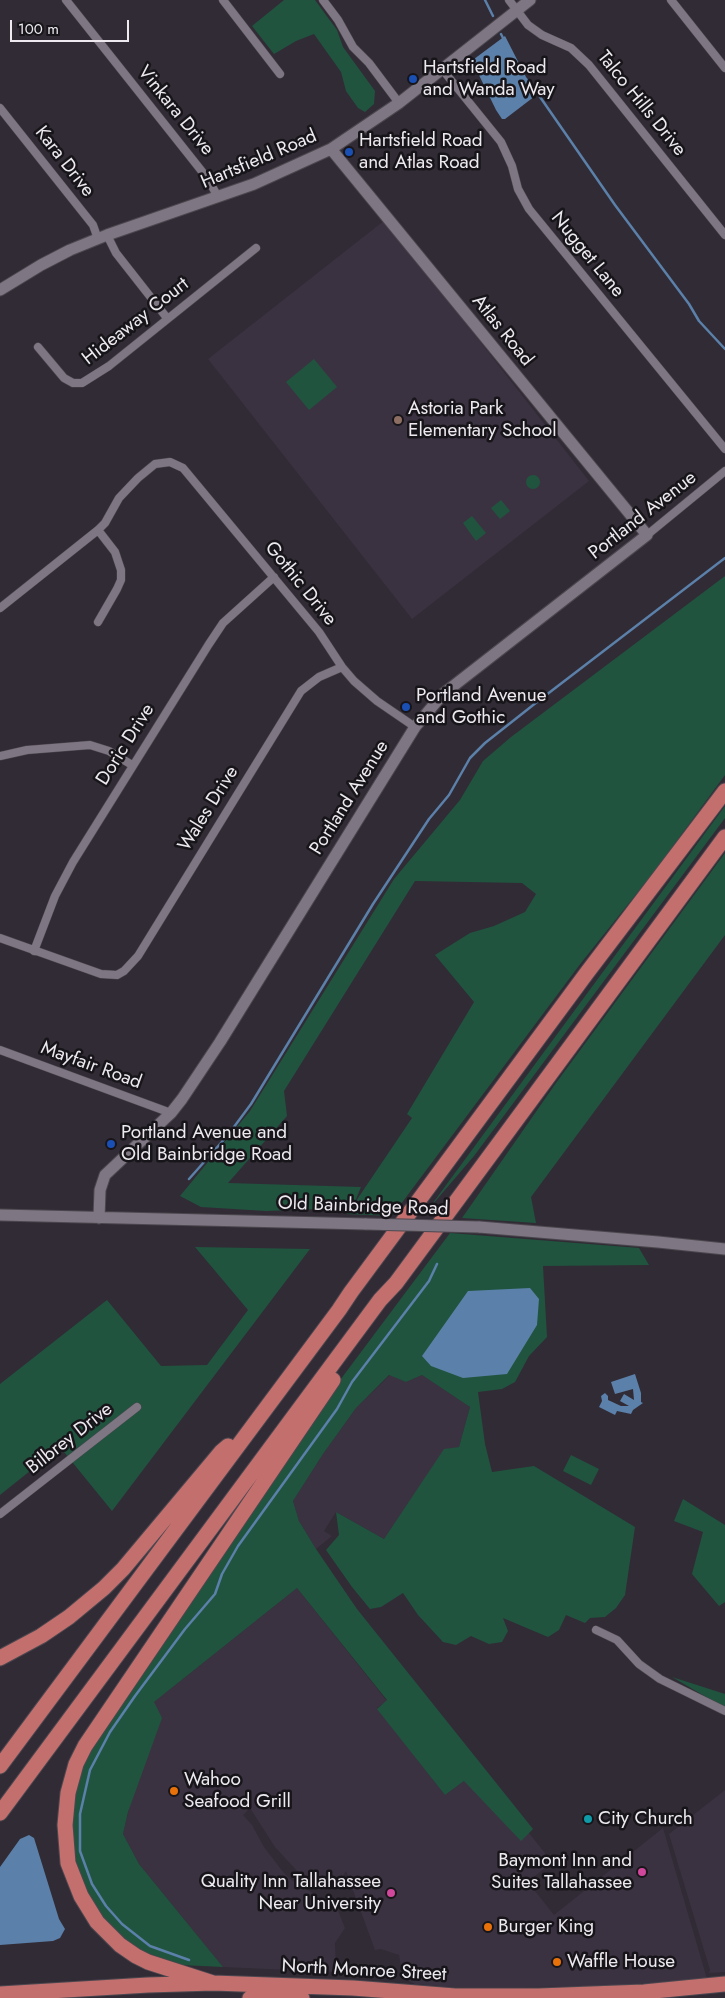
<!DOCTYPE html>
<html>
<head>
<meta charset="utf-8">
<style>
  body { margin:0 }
  #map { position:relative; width:725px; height:1998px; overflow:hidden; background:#312b35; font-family:Jost,sans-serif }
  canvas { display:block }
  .scale { position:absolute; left:10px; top:20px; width:119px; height:22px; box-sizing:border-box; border:2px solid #ede9ef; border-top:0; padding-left:6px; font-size:15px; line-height:18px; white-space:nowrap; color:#ede9ef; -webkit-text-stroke:4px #171519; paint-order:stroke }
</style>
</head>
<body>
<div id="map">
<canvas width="725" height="1998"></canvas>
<div class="scale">100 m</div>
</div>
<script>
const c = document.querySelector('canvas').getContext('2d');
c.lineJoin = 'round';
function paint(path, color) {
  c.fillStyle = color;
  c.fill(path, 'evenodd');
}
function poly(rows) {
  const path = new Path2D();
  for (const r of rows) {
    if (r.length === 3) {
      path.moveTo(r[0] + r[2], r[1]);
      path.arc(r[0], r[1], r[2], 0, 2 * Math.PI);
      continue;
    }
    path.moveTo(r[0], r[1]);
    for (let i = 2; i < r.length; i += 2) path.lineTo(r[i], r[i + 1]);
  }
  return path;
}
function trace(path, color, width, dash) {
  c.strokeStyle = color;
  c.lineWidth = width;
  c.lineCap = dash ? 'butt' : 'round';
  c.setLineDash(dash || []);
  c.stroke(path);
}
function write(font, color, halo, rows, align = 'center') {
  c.font = font + ' Jost,sans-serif';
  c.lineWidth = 5;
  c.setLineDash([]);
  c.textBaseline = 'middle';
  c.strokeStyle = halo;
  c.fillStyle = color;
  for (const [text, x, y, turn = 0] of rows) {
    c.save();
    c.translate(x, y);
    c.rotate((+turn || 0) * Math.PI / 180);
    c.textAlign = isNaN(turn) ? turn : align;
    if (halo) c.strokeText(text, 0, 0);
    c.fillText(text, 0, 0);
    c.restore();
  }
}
const built = poly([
  [385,220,589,481,412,619,208,359],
  [390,1375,406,1382,422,1375,470,1407,459,1447,444,1450,384,1539,336,1512,324,1531,332,1536,316,1549,299,1521,293,1501,323,1454,356,1408],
  [297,1588,387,1701,377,1708,445,1795,479,1770,552,1862,528,1882,554,1915,663,1828,707,1979,607,1986,524,1987,450,1987,415,1984,403,1978,399,1955,381,1949,375,1950,346,1871,336,1889,297,1871,275,1847,250,1808,243,1815,252,1825,264,1847,283,1872,290,1879,337,1908,345,1928,335,1943,336,1972,223,1967,139,1864,123,1834,154,1702],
  [725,1790,725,1972,709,1973,710,1970,669,1834]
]);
const green = poly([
  [284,0,315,0,337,30,343,47,375,91,374,104,365,112,358,108,346,91,341,72,314,34,296,41,274,54,252,26],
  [314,359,337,387,309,410,286,382],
  [533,482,7],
  [501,500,510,511,500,519,491,508],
  [472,516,486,533,476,541,463,523],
  [725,576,725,775,653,873,581,963,392,1216,346,1214,350,1208,266,1211,201,1207,180,1196,250,1111,394,879,460,800,483,761,511,737],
  [415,881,522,883,536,894,525,912,494,926,470,933,435,955,474,1002,407,1114,412,1118,354,1204,361,1187,228,1183,287,1116,284,1091],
  [725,806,725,818,474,1156,427,1211],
  [725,853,725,935,531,1197,536,1223,462,1218,556,1083],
  [450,1233,639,1248,649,1265,543,1266,547,1337,529,1356,515,1382,502,1389,478,1392,485,1444,492,1472,534,1466,635,1527,625,1595,616,1608,605,1617,590,1618,585,1623,566,1615,559,1630,548,1637,503,1618,508,1631,502,1642,489,1644,471,1636,456,1645,443,1642,418,1615,403,1593,381,1607,370,1609,352,1587,326,1550,339,1535,336,1512,384,1539,444,1449,459,1447,470,1407,422,1375,406,1382,389,1375,356,1408,323,1454,293,1501,299,1521,316,1549,357,1609,533,1829,521,1841,464,1781,445,1795,377,1709,387,1700,297,1588,154,1702,162,1718,128,1812,123,1834,139,1864,223,1967,181,1965,158,1957,157,1959,120,1941,79,1885,67,1823,81,1762,296,1439],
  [195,1247,310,1249,112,1511,60,1447,0,1495,0,1384,107,1300,161,1366,207,1365,248,1310],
  [571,1455,599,1469,591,1485,563,1471],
  [683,1499,725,1525,725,1602,719,1606,692,1574,703,1532,674,1521],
  [672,1677,725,1694,725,1708]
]);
const water = poly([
  [505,36,526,77,539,93,505,119,502,119,496,110,477,71,474,68,468,69,466,65],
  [530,1288,539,1299,537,1325,507,1374,463,1378,431,1366,422,1356,468,1291],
  [635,1374,641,1393,641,1402,643,1403,633,1410,631,1414,617,1411,615,1415,599,1407,602,1401,601,1396,605,1393,608,1396,608,1400,621,1406,629,1406,620,1401,624,1394,634,1400,633,1389,615,1394,611,1382],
  [29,1835,34,1838,59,1919,65,1929,60,1938,53,1941,0,1945,0,1867,20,1839]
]);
const stream = poly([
  [485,0,493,16],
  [501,34,503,38],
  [538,94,615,205,689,304,699,321,725,349],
  [189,1179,228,1135,251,1104,373,904,429,819,449,795,470,758,485,743,537,702,725,558],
  [189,1960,150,1946,122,1924,106,1906,92,1884,80,1851,80,1814,90,1770,110,1732,135,1696,185,1629,215,1594,222,1574,238,1546,337,1409,352,1382,429,1281,437,1264]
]);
const street = poly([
  [66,0,208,179,218,197],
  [223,0,280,74],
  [323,0,338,20,353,47,369,63,399,103],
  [509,0,528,25,542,35,571,48,589,65,725,235],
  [671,0,725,68],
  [442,69,501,142,512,166,518,189,529,209,725,449],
  [0,108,93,225,98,239],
  [107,235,116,253,167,318],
  [38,347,64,378,73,383,82,383,109,366,256,248],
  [98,530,115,552,121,570,121,580,117,589,98,622],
  [647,535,725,471],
  [0,608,98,530,105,523,119,498,138,478,155,464,170,462,183,468,319,632,342,667,354,681,377,701,415,727],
  [0,756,27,750,90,745,109,751,132,765],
  [0,938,101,974,117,975,124,971,138,956,301,691,319,677,342,667],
  [34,951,55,896,73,862,209,644,223,623,274,577],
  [0,1050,171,1113],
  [0,1514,137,1407],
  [596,1630,617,1640,639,1664,660,1679,725,1711]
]);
const secondary = poly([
  [0,290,41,265,70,250,107,235,254,184,331,149,399,103,530,0],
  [0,1215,366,1224],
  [99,1218,100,1190,105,1175,171,1113,182,1099,220,1042,415,727,443,694,647,535,331,149],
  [479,1227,658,1242,725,1249]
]);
const highway = poly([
  [0,1658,41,1636,69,1617,104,1588,123,1569,221,1452,228,1446],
  [0,1766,339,1310,351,1292,586,974,725,791],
  [0,1813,380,1300,396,1283,725,837],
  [213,1983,148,1962,136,1956,120,1945,97,1922,81,1896,68,1863,65,1825,68,1793,76,1764,85,1746,333,1380],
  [0,1994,148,1985,213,1983,353,1988,455,1996,539,1996,644,1992,725,1984],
  [250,1998,256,1996,302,1998]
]);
const secondaryBridge = poly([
  [366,1224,479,1227]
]);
const markers = [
  [413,79,5,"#1a4fb4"],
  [349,152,5,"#1a4fb4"],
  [398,420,5,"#8d6e63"],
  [406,707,5,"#1a4fb4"],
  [111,1144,5,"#1a4fb4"],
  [174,1791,5,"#e8710a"],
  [588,1819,5,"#0f9aa8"],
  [642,1872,5,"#d1479c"],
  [391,1893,5,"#d1479c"],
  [488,1927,5,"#e8710a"],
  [557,1962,5,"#e8710a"]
];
const poiNames = [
  ["Hartsfield Road",423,68],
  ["and Wanda Way",423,90],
  ["Hartsfield Road",359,141],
  ["and Atlas Road",359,163],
  ["Astoria Park",408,409],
  ["Elementary School",408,431],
  ["Portland Avenue",416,696],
  ["and Gothic",416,718],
  ["Portland Avenue and",121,1133],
  ["Old Bainbridge Road",121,1155],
  ["Wahoo",184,1780],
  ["Seafood Grill",184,1802],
  ["City Church",598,1819],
  ["Baymont Inn and",632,1861,"right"],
  ["Suites Tallahassee",632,1883,"right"],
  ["Quality Inn Tallahassee",381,1882,"right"],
  ["Near University",381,1904,"right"],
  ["Burger King",498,1927],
  ["Waffle House",567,1962]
];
const streetNames = [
  ["Talco Hills Drive",641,104,51],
  ["Vinkara Drive",175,111,51],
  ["Hartsfield Road",259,160,-23],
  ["Kara Drive",64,162,52],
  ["Nugget Lane",587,255,51],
  ["Hideaway Court",136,322,-38],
  ["Atlas Road",502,331,51],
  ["Portland Avenue",643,516,-38],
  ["Gothic Drive",300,584,51],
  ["Doric Drive",126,745,-58],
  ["Portland Avenue",350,798,-58],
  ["Wales Drive",209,809,-58],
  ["Mayfair Road",91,1066,20],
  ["Old Bainbridge Road",363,1207,2],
  ["Bilbrey Drive",70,1439,-38],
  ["North Monroe Street",364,1971,3]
];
paint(built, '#3b3241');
paint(green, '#20543f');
paint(water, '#5b80a9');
trace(stream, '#5b80a9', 2.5);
trace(street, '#4c474f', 9);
trace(secondary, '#4c474f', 13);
trace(highway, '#4c474f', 17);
trace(street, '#7e7783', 8);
trace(secondary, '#7e7783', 11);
trace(highway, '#c36f6e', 15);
trace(secondaryBridge, '#4c474f', 13, []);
trace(secondaryBridge, '#7e7783', 11);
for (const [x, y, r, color] of markers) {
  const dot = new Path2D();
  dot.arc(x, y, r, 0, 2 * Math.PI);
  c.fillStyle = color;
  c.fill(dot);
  trace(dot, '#171519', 2);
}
write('19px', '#ede9ef', '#171519', poiNames, 'left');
write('19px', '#ede9ef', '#171519', streetNames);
</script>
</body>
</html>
